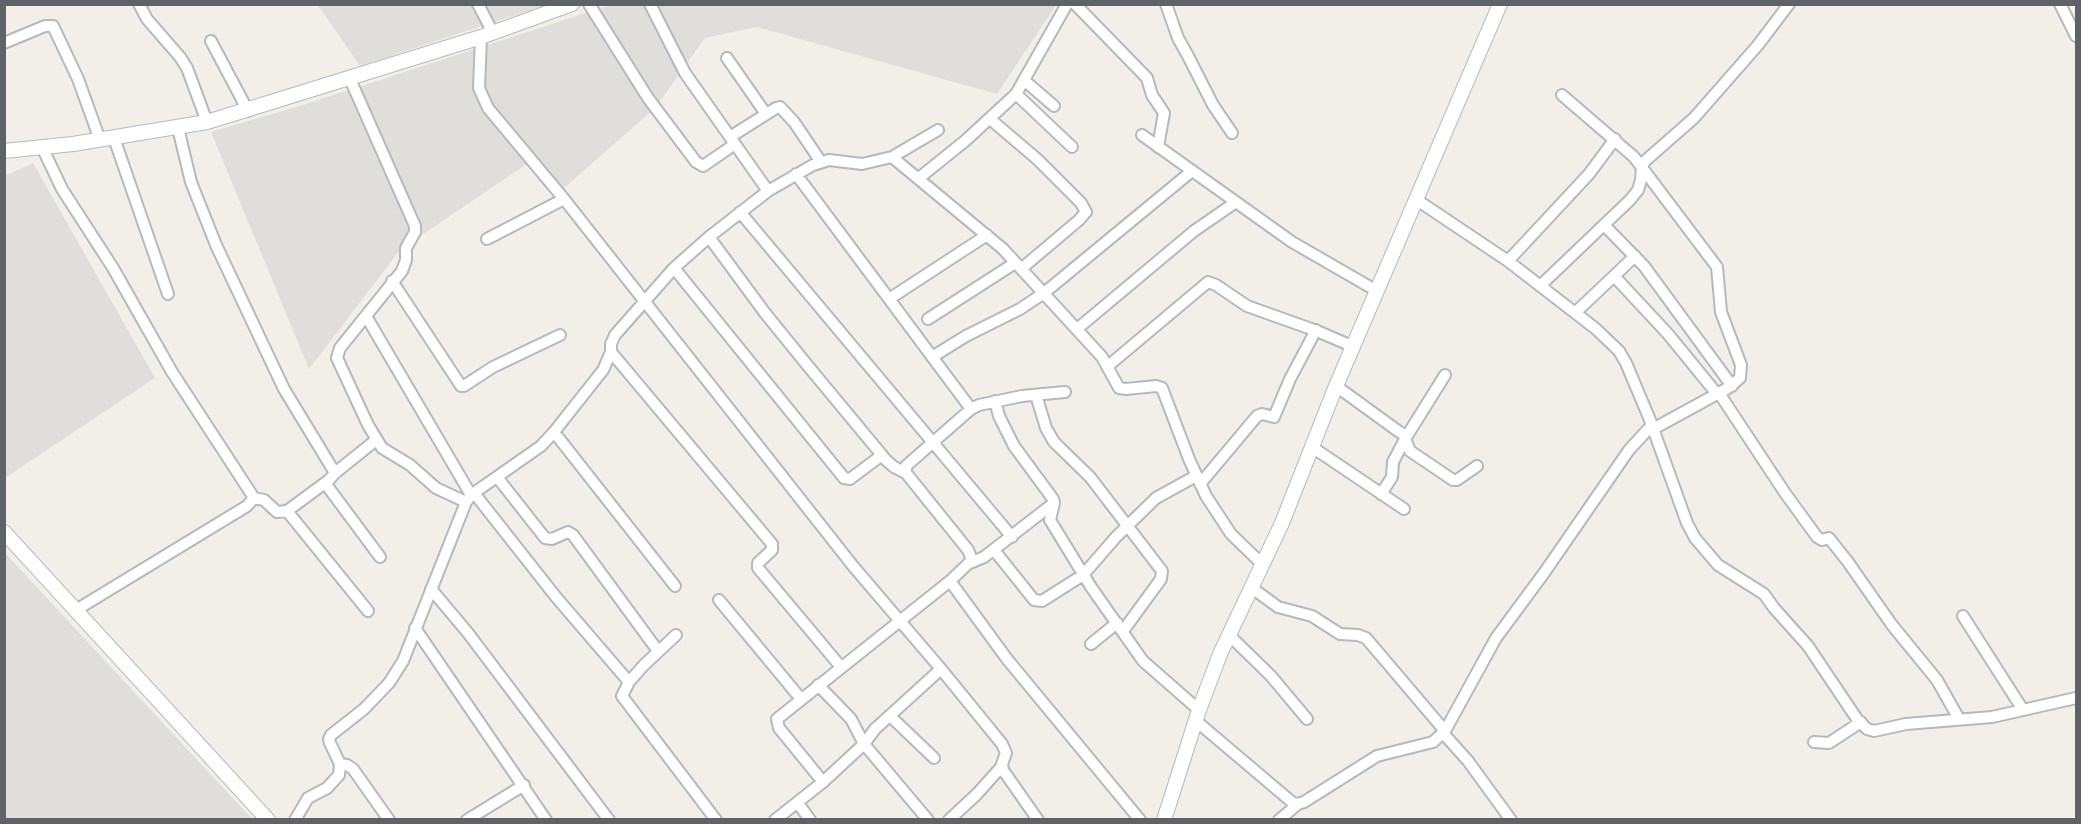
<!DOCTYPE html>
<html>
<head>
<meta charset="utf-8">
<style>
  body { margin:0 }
  #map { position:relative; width:2081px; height:824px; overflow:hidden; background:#f1efe8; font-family:"Nunito Sans",sans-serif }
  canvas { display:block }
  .frame { position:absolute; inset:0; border:6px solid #5f6368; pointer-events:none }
</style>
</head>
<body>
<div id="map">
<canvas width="2081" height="824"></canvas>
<div class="frame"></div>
</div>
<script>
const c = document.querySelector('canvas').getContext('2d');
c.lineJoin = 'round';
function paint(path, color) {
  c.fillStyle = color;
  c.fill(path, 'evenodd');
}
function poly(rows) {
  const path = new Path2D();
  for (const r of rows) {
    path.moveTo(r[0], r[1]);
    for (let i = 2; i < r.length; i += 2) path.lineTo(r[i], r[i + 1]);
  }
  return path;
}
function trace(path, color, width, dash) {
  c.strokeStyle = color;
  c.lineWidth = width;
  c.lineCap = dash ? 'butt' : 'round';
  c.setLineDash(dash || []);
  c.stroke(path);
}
const industrial = poly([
  [318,5,546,5,360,66],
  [610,5,1056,5,997,94,757,27,705,38,655,108,564,188,534,159,400,250,309,369,211,132,303,105],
  [33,163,155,378,5,478,5,176],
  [4,553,5,553,252,819,5,819]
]);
const street = poly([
  [139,4,147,19,180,57,187,68,207,122],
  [478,4,493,33],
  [589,4,648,98,696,162,703,166,706,164,735,144],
  [650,4,685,73,768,191],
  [1075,4,1147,78,1152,95,1164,113,1158,147],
  [1166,4,1178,38,1188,56,1213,105,1232,133],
  [2060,4,2076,36],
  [481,37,479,88,488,108,564,199,853,566,941,669,875,729,864,744,823,782,775,820],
  [211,41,248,111],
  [4,43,45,26,53,26,78,79,100,140],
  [727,58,766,114],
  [350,79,415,226,415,232,406,248,406,260,402,271,340,348,337,358,368,425,382,448,410,465,436,488,466,502],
  [1025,81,1054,106],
  [1016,94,1072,147],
  [1562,95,1634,157,1717,267,1721,312,1741,365,1740,378,1728,388,1653,429],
  [990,119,1037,159,1081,203,1086,212,1079,220,1021,269],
  [178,128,191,182,216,245,284,389,335,473],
  [1142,135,1292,242,1377,291],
  [730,137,776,108,780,107,794,122,821,162],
  [114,138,168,294],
  [42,147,62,189,113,268,172,372,254,498,264,500,277,512,287,511,329,480,335,473,376,440],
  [892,157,1003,249,1102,357,1119,388,1126,389,1156,386,1162,388,1189,459,1206,496,1231,534,1263,565],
  [796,174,971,409],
  [919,178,965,141,1016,94,1067,4],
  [1417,200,1508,261,1596,329,1619,351,1626,363,1650,420,1687,523,1695,538,1718,565,1764,594,1774,608,1808,646,1857,719,1867,729,1874,731,1906,724,1992,717,2076,698],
  [740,212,1012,537],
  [1604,225,1644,266,1732,386],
  [709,237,765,313,808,366,886,460,894,467,906,473],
  [487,239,564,199],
  [1508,261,1589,174,1615,139],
  [674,268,844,478,850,479,882,455],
  [1614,276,1668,334,1717,394],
  [392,281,461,386,464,386,493,367,560,335],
  [1541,285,1630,200,1638,190,1641,180,1642,167,1645,161,1694,118,1758,45,1789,4],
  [889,299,987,235],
  [1576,312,1635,256],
  [366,316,471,495],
  [928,319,1015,263],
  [1077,329,1194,231,1236,202],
  [611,352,772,544,772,550,758,563,758,568,841,667],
  [932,357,966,336,1020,309,1044,293,1192,171],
  [1108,366,1208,282,1216,285,1247,306,1317,331,1354,347],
  [1336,386,1398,431,1403,434,1410,451,1453,480,1457,480,1477,466],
  [1719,393,1785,493,1817,537,1822,540,1829,538,1848,562,1892,625,1937,680,1959,719],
  [1036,395,1046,428,1054,442,1090,477,1162,571,1161,579,1123,631],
  [995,401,999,416,1014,446,1053,499,1054,503,1050,520,1091,587,1143,661,1199,710],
  [554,432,675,586],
  [1312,447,1404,509],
  [497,477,545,538,552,539,568,532,573,535,658,651],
  [325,483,380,557],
  [1200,484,1257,416,1262,414,1274,417,1290,379,1316,330],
  [474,493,556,597,629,682],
  [1381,494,1392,477,1393,462,1405,439,1445,375],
  [287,511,368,611],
  [994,550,1034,600,1042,601,1083,575,1116,537,1156,498,1196,476],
  [970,563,984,557,1054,503],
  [950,581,1007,659,1140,820],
  [1252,588,1278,607,1312,616,1340,634,1358,635,1366,638,1445,731],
  [431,589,468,633,609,820],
  [719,600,801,699],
  [76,610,247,506,254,498],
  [1963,616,2023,710],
  [415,628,546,820],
  [676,635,643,666,629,682,622,696,716,820],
  [1229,635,1271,676,1307,719],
  [1091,644,1117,623],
  [941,669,1002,744,1006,753,1002,764,1003,770,1038,820],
  [818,685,851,719,864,744,928,820],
  [890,716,934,758],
  [1195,720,1293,803,1298,804,1304,802,1377,756,1433,742,1445,731,1496,638,1544,573,1629,450,1652,425],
  [1443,733,1468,761,1511,820],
  [1814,742,1829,743,1861,722],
  [340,764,347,765,353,769,389,820],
  [823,782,779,728,777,719,950,581,972,560,968,550,906,473,906,466,971,409,979,405,1022,396,1065,392],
  [798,803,810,820],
  [295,820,308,798,327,788,339,775,340,764,330,743,329,739,331,735,364,709,389,683,403,661,466,502,471,495,541,446,554,432,603,370,611,352,611,344,615,335,674,268,709,237,768,191,813,165,829,160,862,164,892,157,938,130],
  [467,820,524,785],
  [949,820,977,794,1002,766],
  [1279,820,1298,804]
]);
const secondary = poly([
  [4,151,73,144,207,122,481,37,572,4],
  [4,532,268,820],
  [1164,820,1199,710,1220,654,1282,523,1336,386,1500,4]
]);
paint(industrial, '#e0deda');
trace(street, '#b5b8bc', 14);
trace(secondary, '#b6babf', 16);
trace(street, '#fff', 10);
trace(secondary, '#fff', 14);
</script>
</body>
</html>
